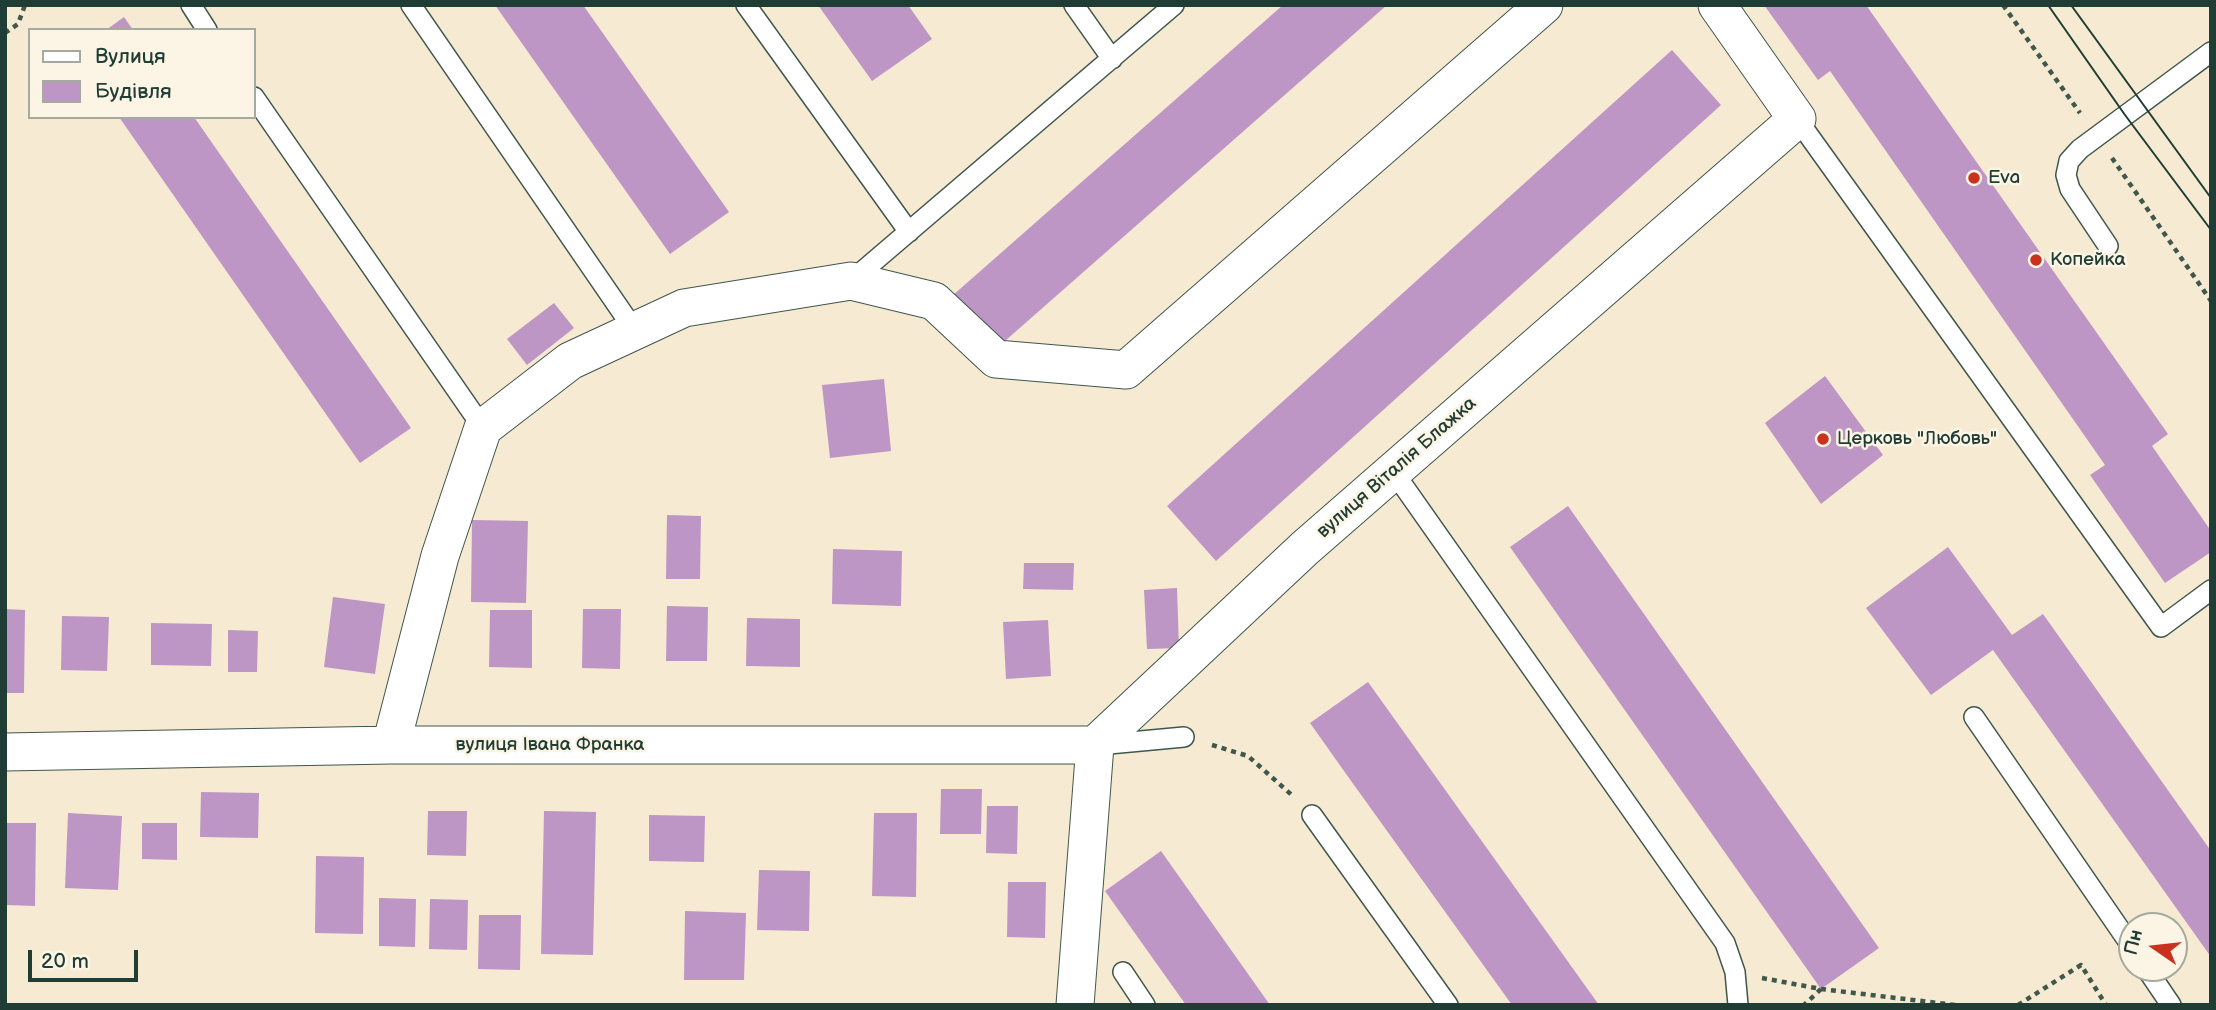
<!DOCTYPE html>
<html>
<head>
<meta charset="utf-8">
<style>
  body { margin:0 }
  #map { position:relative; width:2216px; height:1010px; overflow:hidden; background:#f6ead2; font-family:"Balsamiq Sans",sans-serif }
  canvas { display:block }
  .frame { position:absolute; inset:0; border:7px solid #1f3d34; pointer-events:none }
  .legend { position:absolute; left:28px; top:28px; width:228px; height:91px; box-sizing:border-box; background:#fcf5e5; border:2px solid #a4ab9e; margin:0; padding:9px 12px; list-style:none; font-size:21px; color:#1f3d34 }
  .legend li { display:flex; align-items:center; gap:14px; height:35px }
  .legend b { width:35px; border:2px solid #a4ab9e }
  .north { position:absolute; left:2118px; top:912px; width:70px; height:70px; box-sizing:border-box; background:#fcf5e5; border:2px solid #a4ab9e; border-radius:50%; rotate:284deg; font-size:19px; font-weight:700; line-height:28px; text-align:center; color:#1f3d34 }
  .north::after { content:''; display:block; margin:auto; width:24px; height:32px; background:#c8321e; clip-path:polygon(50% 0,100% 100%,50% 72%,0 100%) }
  .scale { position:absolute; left:28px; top:950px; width:110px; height:32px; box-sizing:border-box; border:4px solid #1f3d34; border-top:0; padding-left:9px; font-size:21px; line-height:24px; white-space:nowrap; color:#1f3d34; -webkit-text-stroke:5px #fcf5e5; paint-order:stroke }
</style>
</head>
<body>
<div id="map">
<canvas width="2216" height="1010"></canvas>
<div class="frame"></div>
<ul class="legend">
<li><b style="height:9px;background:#fff"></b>Вулиця</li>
<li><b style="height:19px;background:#bd96c5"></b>Будівля</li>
</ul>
<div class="north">Пн</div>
<div class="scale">20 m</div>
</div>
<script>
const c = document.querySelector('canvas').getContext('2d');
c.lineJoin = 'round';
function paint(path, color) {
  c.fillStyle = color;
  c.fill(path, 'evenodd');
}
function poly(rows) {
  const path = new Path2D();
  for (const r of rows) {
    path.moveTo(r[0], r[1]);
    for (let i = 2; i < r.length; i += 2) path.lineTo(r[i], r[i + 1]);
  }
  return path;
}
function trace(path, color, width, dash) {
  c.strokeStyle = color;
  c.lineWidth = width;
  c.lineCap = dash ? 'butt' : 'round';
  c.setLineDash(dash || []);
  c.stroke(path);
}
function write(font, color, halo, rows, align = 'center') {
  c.font = font + ' "Balsamiq Sans",sans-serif';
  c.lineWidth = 5;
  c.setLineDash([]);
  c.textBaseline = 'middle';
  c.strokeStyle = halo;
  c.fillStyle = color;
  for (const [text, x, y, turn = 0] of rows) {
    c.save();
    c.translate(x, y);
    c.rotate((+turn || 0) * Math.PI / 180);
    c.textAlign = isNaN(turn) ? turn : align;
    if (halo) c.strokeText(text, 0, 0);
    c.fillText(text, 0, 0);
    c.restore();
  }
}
const building = poly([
  [495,5,583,5,729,212,670,254],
  [818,5,908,5,932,39,872,81],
  [1283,5,1387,5,997,348,952,296],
  [1764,5,1866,5,2168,434,2152,446,2211,531,2211,552,2165,583,2090,475,2105,465,1830,71,1818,80],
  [124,17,133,30,106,30],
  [1672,50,1721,105,1216,561,1167,506],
  [119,117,194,117,411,428,360,463],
  [554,303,574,328,527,365,507,339],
  [1825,376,1883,455,1821,504,1765,423],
  [884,379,891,451,830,458,822,385],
  [1568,506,1879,948,1821,989,1510,547],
  [667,515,701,516,700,579,666,579],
  [472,520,528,521,526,603,471,602],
  [1948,547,2012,635,2043,614,2211,851,2211,957,1993,650,1931,695,1866,608],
  [833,549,902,551,901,606,832,604],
  [1024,563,1074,563,1073,590,1023,589],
  [1177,588,1179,648,1147,649,1144,590],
  [333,597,385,604,375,674,324,667],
  [667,606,708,607,707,661,666,661],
  [5,609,25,610,24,693,5,693],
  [583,609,621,609,620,669,582,668],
  [490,610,532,610,532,668,489,667],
  [62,616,109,617,107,671,61,670],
  [747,618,800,619,800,667,746,666],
  [1048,620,1051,676,1006,679,1003,622],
  [151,623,212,624,211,666,151,665],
  [228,630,258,631,257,672,228,672],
  [1368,682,1599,1005,1512,1005,1349,778,1310,723],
  [941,789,982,789,981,834,940,834],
  [201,792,259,793,258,838,200,837],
  [987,806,1018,806,1017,854,986,853],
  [428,811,467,811,466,856,427,855],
  [544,811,596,812,593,955,541,954],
  [68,813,122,816,118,890,65,888],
  [874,813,917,813,916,897,872,896],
  [649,815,705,816,704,862,649,861],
  [5,823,36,823,35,906,5,905],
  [142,823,177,823,177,860,142,859],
  [1161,851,1270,1005,1186,1005,1144,946,1105,891],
  [316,856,364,857,363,934,315,933],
  [759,870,810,871,809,931,757,930],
  [1008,882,1046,882,1045,938,1007,937],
  [379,898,416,899,415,947,379,946],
  [430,899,468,900,467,950,429,949],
  [685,911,746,913,744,980,684,980],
  [479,915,521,915,520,970,478,969]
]);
const path = poly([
  [2003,5,2080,113],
  [5,33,18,24,25,5],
  [2112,158,2211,301],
  [1212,745,1248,756,1294,797],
  [1762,978,1821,989,1804,1005],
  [1821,989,1955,1005],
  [2018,1005,2081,965,2106,1005]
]);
const service = poly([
  [191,5,207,30],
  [411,5,635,331],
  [746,5,909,232],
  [1074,5,1112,59],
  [254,97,483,428],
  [1797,119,2161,627,2211,590],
  [2108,246,2070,189,2066,175,2069,161,2080,149,2211,52],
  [851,281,1174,5],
  [1393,471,1725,943,1735,972,1738,1005],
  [1974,717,2132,947],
  [1098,745,1184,737],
  [1312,815,1448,1005],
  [2146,968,2171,1005],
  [1123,972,1145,1005]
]);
const minor = poly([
  [391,745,440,556,483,428,570,361,684,308,851,281,934,301,996,359,1126,370,1544,5],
  [5,752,391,745,1095,745],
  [1075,1005,1095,745,1305,548,1797,119,1717,5]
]);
const tram = poly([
  [2048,5,2125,115,2211,230],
  [2071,5,2211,198]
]);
const markers = [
  [1974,178,7,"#c8321e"],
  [2036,260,7,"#c8321e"],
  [1823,439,7,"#c8321e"]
];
const poiNames = [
  ["Eva",1988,178],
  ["Копейка",2050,260],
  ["Церковь \"Любовь\"",1837,439]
];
const streetNames = [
  ["вулиця Віталія Блажка",1397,468,-41],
  ["вулиця Івана Франка",550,745]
];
paint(building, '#bd96c5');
trace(service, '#3f574c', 22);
trace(minor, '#3f574c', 39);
trace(path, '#3f574c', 4.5, [5, 5]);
trace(service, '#fff', 19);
trace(minor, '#fff', 37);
trace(tram, '#1f3d34', 2);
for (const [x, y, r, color] of markers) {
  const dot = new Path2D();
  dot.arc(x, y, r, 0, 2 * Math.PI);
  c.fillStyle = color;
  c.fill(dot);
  trace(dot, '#fcf5e5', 2.5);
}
write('19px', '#1f3d34', '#fcf5e5', poiNames, 'left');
write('19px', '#1f3d34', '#fcf5e5', streetNames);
</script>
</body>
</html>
